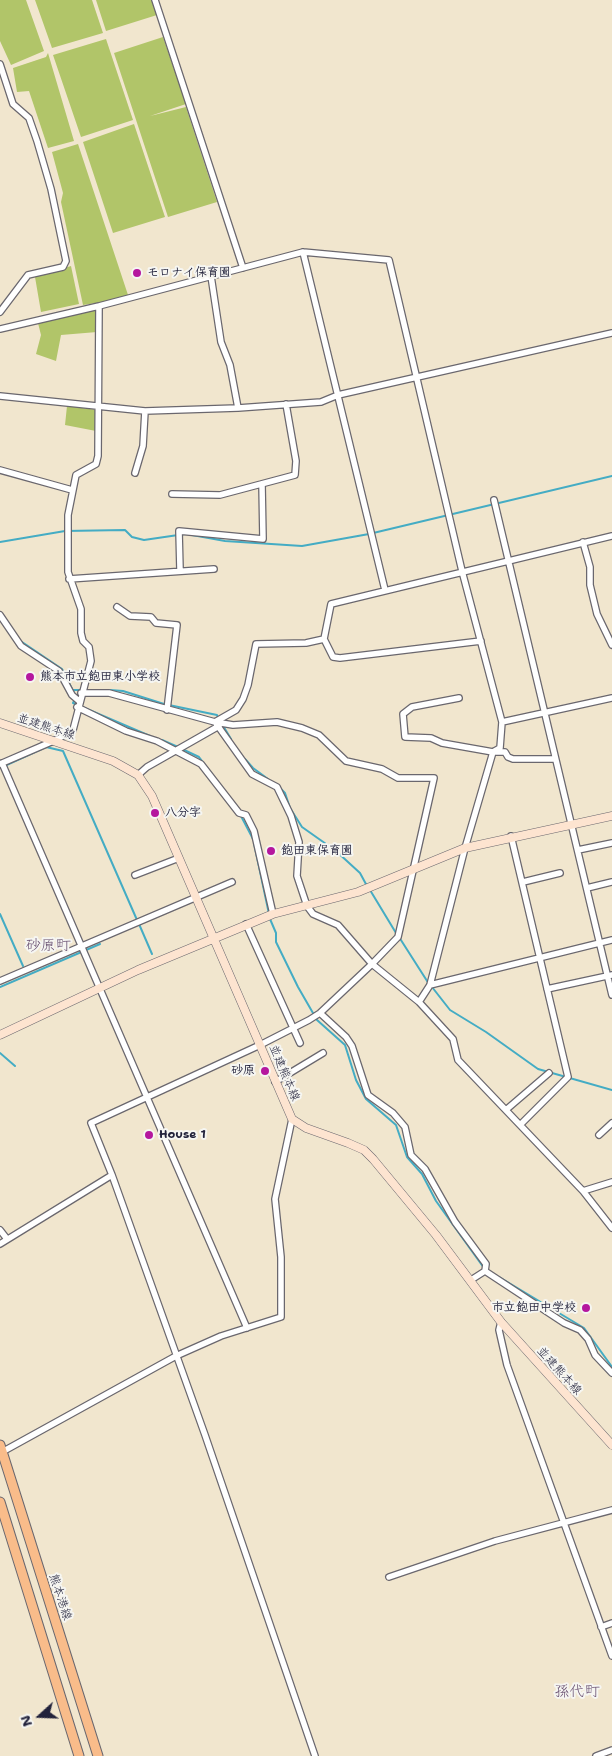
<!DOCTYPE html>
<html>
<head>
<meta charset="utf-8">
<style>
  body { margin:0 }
  #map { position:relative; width:612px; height:1756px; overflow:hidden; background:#f1e6ce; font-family:"Shantell Sans",sans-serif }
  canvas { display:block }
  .north { position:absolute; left:15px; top:1691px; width:50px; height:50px; -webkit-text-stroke:4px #f6f6f2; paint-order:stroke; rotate:250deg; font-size:14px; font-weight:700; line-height:20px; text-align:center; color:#22223b }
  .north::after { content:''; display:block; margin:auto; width:18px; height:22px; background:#22223b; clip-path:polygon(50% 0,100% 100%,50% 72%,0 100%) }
</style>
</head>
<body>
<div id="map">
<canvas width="612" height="1756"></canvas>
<div class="north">N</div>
</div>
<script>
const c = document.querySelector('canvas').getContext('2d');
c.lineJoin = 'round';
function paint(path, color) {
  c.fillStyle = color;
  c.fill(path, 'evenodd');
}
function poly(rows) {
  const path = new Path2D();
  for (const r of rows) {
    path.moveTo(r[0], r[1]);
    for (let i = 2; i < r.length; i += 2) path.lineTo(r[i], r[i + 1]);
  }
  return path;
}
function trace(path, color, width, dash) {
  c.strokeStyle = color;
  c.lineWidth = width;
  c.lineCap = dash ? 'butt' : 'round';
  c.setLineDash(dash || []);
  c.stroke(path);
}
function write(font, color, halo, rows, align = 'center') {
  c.font = font + ' "Shantell Sans","Klee One",sans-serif';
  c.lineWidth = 4;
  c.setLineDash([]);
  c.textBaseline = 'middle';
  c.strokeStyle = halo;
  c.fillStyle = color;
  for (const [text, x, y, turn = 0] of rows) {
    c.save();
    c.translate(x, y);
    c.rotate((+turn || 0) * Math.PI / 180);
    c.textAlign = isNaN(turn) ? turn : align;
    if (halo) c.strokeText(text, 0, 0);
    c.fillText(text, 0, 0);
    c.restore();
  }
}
const green = poly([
  [0,0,26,0,44,51,11,65,0,41],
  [35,0,92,0,103,33,52,48],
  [96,0,152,0,157,15,106,31],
  [163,37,186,104,150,116,186,107,217,202,168,217,114,53],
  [106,39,133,120,81,137,53,55],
  [48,53,74,141,48,148,29,91,17,92,13,68,46,57],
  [134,124,165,217,113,233,83,142],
  [78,144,129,298,83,305,61,202,63,193,52,152],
  [71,266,79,304,41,312,35,277],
  [97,309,97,332,61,335,56,361,36,354,41,335,38,323],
  [67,406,97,410,96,431,65,425]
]);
const stream = poly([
  [192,535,225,541,302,546,369,534,612,476],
  [0,542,65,531,125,530,132,537,144,540,185,534],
  [22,642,62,669,75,695],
  [73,690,105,690],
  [110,690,123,691,164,704,217,715,218,718],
  [75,699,73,703,150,736],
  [222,724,231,739],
  [162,740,178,747],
  [182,749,199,757,241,812],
  [245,759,253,768,268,779],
  [0,768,46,747,63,751,137,920],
  [280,788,285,793,290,808,302,827,336,851,360,873,367,886],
  [241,816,253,839],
  [254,843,269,914],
  [370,890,396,933],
  [0,914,23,966],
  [270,919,276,933,276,942,298,987,317,1020,345,1045,356,1080,366,1099,396,1125,407,1157,422,1174,436,1201,484,1268],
  [139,924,152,954],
  [399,937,429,984],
  [0,987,100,944],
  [432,987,450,1010,486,1032,538,1069,612,1090],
  [0,1053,15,1066],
  [499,1277,584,1328,612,1367]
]);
const street = poly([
  [155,0,243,268],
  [0,64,13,104,29,118,37,141,51,189,66,261,63,267,28,275,0,312],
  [303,252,385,590],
  [211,276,221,342,230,365,238,408],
  [0,329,99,306,303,252,389,260,462,571,502,722,500,748,493,752,465,848,430,985,419,1002],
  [0,396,145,411,238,408,321,402,338,395,612,333],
  [0,470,72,490],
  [135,473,143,446,145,411],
  [172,494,220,495,295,475,296,461,286,404],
  [494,500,612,995],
  [583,542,590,567,590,585,597,614,612,645],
  [180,570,179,531,263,539,262,484],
  [69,579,214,569],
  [117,607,130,616,151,617,156,623,177,625,167,710],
  [0,615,21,646,59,671,72,695,79,701],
  [324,639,333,657,340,658,481,641],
  [81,693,109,693,215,722,252,774,277,787,291,816,299,842,297,876,307,906,313,914,338,925,372,964,419,1002,453,1039,458,1060,583,1191,612,1228],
  [459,698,412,707,403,714,405,737,431,738,442,743,493,752,505,752,508,757,513,759,555,759],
  [77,707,126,731,157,741,201,764,239,813,246,815,254,831,273,914],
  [215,722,233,725,277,722,302,728,319,735,346,761,382,769,398,778,434,778,398,937,372,964,320,1013,309,1020,260,1045,91,1123,112,1175,205,1435,315,1756],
  [215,722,236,710,243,699,248,685,256,644,306,643,324,639,331,604,612,536],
  [502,722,612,698],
  [2,763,247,1328],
  [0,764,58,739,73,730,91,661,89,647,83,641,81,633,81,609,68,572,68,515,76,475,96,464,98,456,99,306],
  [138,775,147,767,219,726],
  [511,836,568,1077,521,1124],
  [578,850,612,843],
  [135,875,179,858],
  [523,882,560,873],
  [587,888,612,882],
  [246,924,300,1043],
  [0,981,232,882],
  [430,985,612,940],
  [547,989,612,975],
  [320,1013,346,1037,352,1046,368,1095,393,1113,405,1127,411,1155,425,1169,455,1222,486,1264,485,1271],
  [275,1082,323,1053],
  [507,1109,549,1073],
  [599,1135,612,1123],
  [583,1191,612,1182],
  [0,1230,7,1239],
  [0,1244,112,1175],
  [471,1280,485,1271,564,1323,580,1330,588,1339,595,1355,612,1373],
  [501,1322,499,1330,507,1365,612,1656],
  [2,1452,176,1356,221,1336,281,1317,281,1257,275,1199,292,1119],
  [389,1577,495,1541,612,1510],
  [601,1627,612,1623],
  [596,1756,612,1750]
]);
const secondary = poly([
  [0,723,113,761,138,775,152,796,292,1119,306,1128,348,1143,364,1150,373,1159,436,1235,501,1322,612,1445],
  [0,1035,138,970,273,914,358,892,465,848,612,816]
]);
const primary = poly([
  [0,1445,98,1756],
  [0,1502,79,1756]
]);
const markers = [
  [137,273,5,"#b5179e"],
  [30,677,5,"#b5179e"],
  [155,813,5,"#b5179e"],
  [271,851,5,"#b5179e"],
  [265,1071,5,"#b5179e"],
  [149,1135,5,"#b5179e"],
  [586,1308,5,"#b5179e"]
];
const poiNames = [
  ["モロナイ保育園",147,273],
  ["熊本市立飽田東小学校",40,677],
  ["八分字",165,813],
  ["飽田東保育園",281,851],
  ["砂原",255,1071,"right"],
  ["House 1",159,1135],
  ["市立飽田中学校",576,1308,"right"]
];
const streetNames = [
  ["並建熊本線",46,727,18],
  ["並建熊本線",284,1073,67],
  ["並建熊本線",559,1371,48],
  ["熊本港線",60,1597,72]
];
const quarterNames = [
  ["砂原町",48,946],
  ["孫代町",577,1692]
];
paint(green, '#b1c569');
trace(stream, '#44acc4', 2);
trace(street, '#6a676e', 8);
trace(secondary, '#6a676e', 9);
trace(primary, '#6a676e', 11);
trace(street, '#fff', 5.5);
trace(secondary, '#fde4d0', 8);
trace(primary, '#f9bc8a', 9);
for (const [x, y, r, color] of markers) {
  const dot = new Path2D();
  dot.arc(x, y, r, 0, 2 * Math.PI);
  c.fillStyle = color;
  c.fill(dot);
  trace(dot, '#f6f6f2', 2);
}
write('bold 12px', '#22223b', '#f6f6f2', poiNames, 'left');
write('12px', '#22223b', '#f6f6f2', streetNames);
write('15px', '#674e6f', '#f6f6f2', quarterNames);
</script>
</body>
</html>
